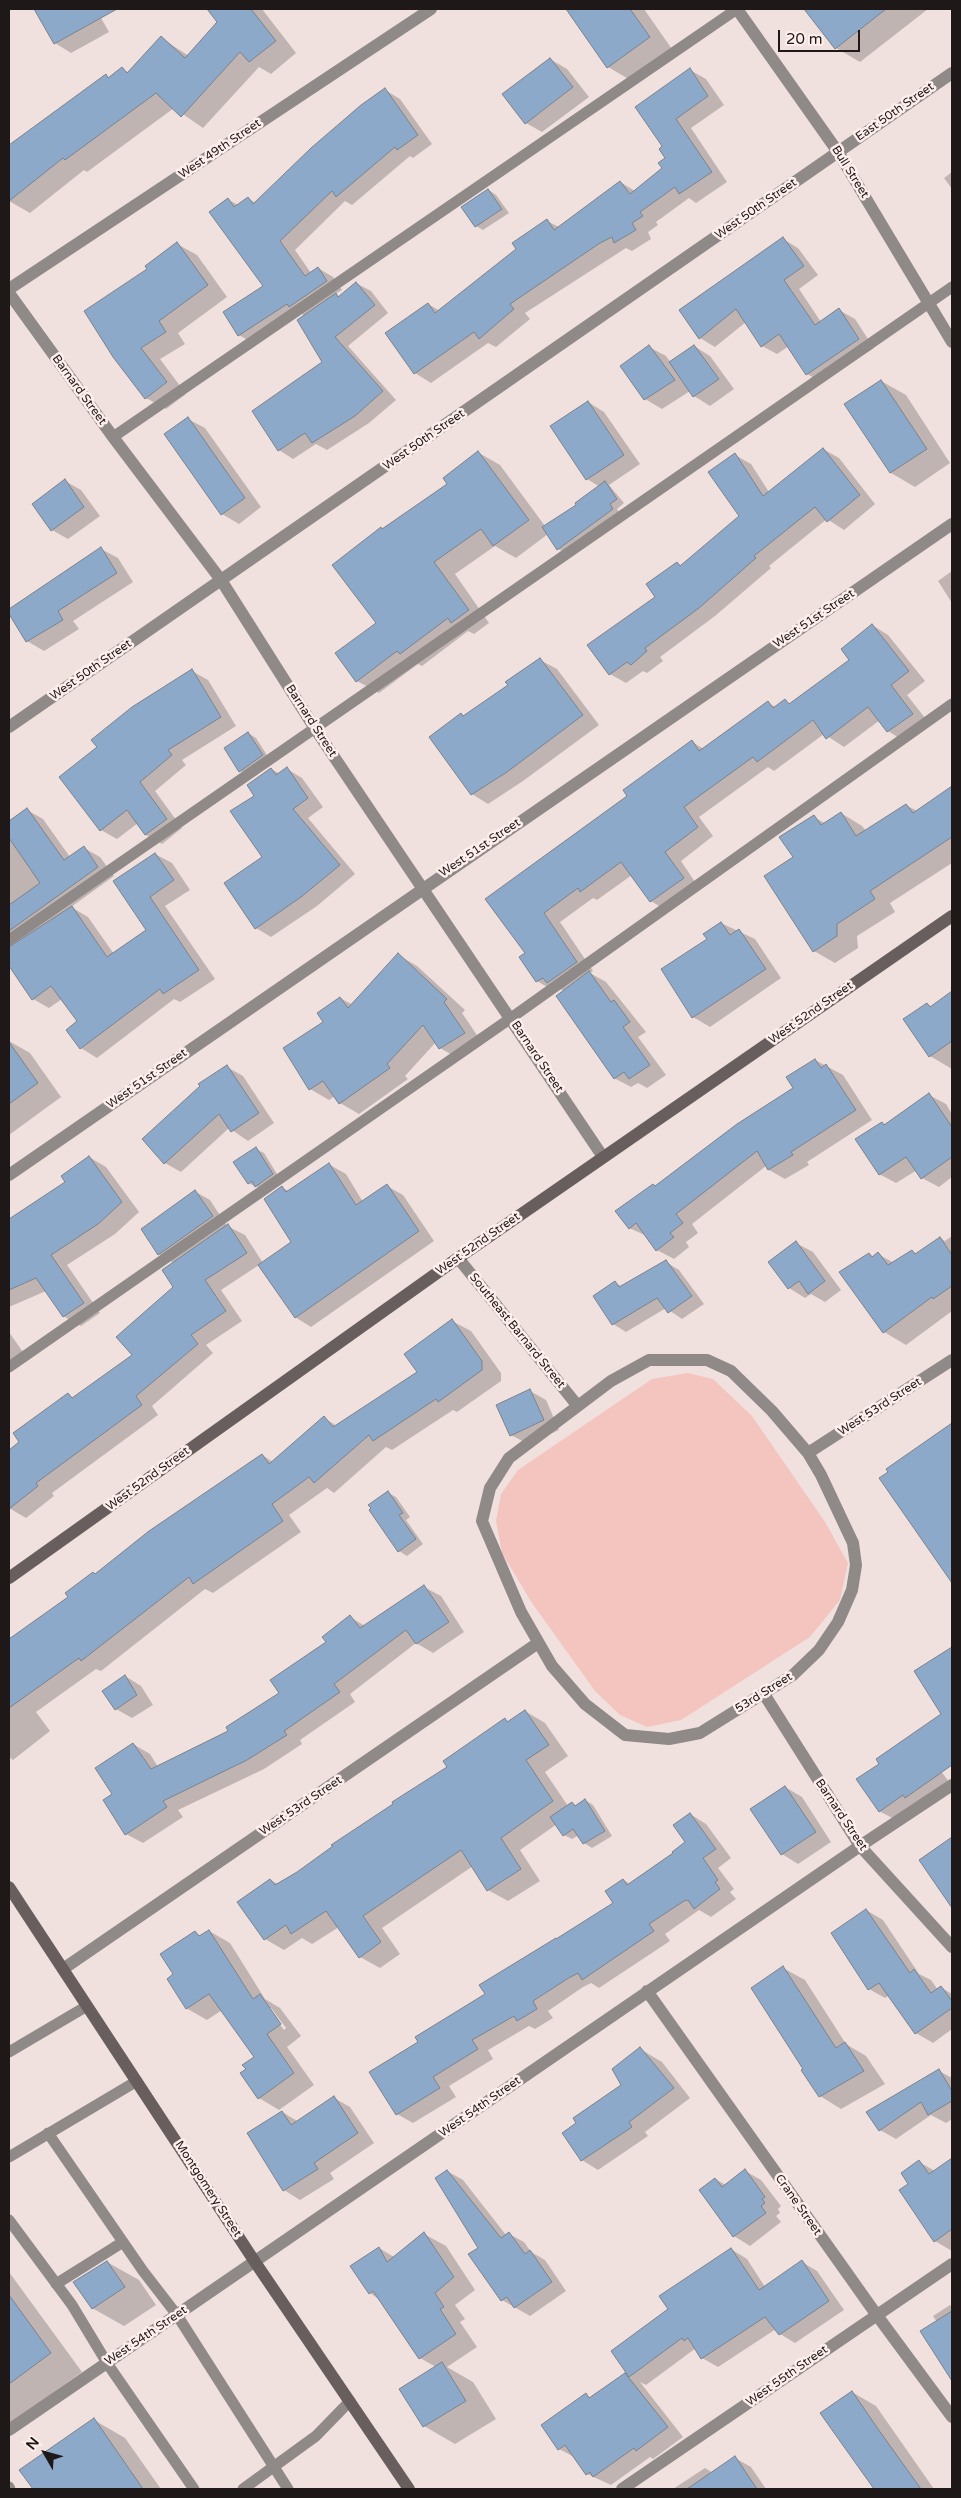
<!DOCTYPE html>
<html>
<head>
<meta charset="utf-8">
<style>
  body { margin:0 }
  #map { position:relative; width:961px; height:2498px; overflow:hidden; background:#f0e1df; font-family:"Varela Round",sans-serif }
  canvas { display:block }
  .frame { position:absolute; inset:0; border:10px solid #1e1918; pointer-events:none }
  .north { position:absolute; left:20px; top:2428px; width:50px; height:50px; -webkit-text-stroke:4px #feeeec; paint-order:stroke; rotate:308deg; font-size:14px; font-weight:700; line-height:20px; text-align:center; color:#1e1918 }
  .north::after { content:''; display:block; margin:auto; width:18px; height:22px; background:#1e1918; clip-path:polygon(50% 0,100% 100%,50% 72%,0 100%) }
  .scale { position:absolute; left:778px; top:30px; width:82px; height:22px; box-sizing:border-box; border:2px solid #1e1918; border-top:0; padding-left:6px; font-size:15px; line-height:18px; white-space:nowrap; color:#1e1918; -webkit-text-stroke:4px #feeeec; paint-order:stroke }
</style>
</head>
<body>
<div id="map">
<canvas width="961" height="2498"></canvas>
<div class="frame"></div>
<div class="north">N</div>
<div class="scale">20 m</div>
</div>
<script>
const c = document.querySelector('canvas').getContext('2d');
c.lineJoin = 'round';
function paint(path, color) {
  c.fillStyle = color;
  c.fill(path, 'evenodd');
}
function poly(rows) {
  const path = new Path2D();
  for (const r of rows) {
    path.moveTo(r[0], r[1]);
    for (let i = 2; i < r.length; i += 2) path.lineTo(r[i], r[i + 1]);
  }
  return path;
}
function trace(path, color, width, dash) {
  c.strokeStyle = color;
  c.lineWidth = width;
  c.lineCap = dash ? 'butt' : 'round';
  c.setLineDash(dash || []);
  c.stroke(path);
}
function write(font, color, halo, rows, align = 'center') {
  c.font = font + ' "Varela Round",sans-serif';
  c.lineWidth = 5;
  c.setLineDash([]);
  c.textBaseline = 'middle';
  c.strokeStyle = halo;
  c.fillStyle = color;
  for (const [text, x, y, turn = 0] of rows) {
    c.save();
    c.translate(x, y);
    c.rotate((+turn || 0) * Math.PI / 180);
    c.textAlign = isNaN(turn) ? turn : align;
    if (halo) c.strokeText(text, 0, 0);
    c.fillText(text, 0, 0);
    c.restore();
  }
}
const green = poly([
  [688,1373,713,1379,752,1416,825,1522,848,1563,840,1600,810,1637,681,1720,647,1727,620,1715,595,1691,532,1603,502,1553,496,1521,501,1494,518,1470,652,1379]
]);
const shadow = poly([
  [36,9,115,9,101,18,109,32,71,53,55,43],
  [209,9,262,9,296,53,271,74,259,67,203,128,174,108,87,172,84,170,30,213,9,201,9,147,106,76,110,78,123,69,129,73,161,38,189,56,219,22],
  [567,9,644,9,674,52,632,81,608,67],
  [816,9,928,9,860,62,836,48,809,14],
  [550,59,567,69,589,97,542,132,526,123],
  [690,70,706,79,724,105,691,128,727,182,696,203,689,198,656,222,658,225,648,232,651,239,632,251,626,248,525,313,530,319,496,347,488,343,431,383,415,373,387,333,428,304,440,311,517,249,547,221,559,227,620,182,635,191,664,168,667,158,664,146],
  [385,90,400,99,432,144,413,158,410,156,352,205,345,201,295,250,311,273,318,268,333,277,342,290,335,294,339,297,356,283,371,291,388,313,348,346,396,400,369,423,327,450,316,444,293,459,279,450,254,411,324,362,305,316,301,313,254,344,239,335,264,286,229,200,238,205,248,198,256,203],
  [952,172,952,189,944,178],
  [489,190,496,195,509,213,483,230,476,226],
  [783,239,798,248,818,275,799,289,821,322,839,310,855,319,874,348,822,382,807,374,789,346,777,354,762,346,746,322,715,347,700,338],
  [177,244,197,255,227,297,178,333,185,344,160,359,186,394,166,409,146,398,114,356,149,270],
  [694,346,710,356,734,389,710,406,694,396,690,391,662,409,645,399,649,347,666,356,671,363],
  [881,381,906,395,950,463,915,487,891,473],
  [588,402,604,412,640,464,609,485,624,503,617,509,620,514,566,553,558,549,548,534,516,558,495,546,455,574,489,623,474,634,468,631,422,666,418,664,379,693,357,681,378,623,381,528,383,530,449,484,479,453,500,465,545,526,578,505,600,487,587,479,552,427],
  [188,419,205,428,261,507,239,524,222,514,166,435],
  [823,449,839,458,875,504,844,530,827,519,769,566,771,568,715,616,660,657,663,661,647,673,643,671,626,683,610,674,588,645,657,597,677,563,682,566,741,516,735,455,751,464,769,492],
  [65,481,81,490,100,516,68,539,52,530],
  [101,549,118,558,133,582,73,621,79,629,44,651,27,641,9,610],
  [952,571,952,603,938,581],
  [872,625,888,635,925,681,907,695,929,723,904,741,888,731,880,720,844,747,824,734,774,771,768,767,699,817,713,836,681,861,699,888,667,911,651,901,632,875,597,900,593,898,560,922,593,971,590,973,606,982,646,1032,638,1037,666,1075,647,1088,638,1083,631,1087,614,1078,564,991,558,988,554,991,537,981,527,953,487,899,628,797,692,742,704,749,768,703,776,707,785,701,791,704,851,660],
  [540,660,557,669,599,725,523,781,488,804,472,794,462,715,464,716,509,686],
  [192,671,208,680,236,726,182,760,186,765,155,791,182,828,162,844,146,835,138,823,117,839,101,830],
  [248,733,256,738,270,760,247,775,240,771],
  [271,769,280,774,287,769,302,778,323,807,308,818,355,874,317,906,271,937,256,928,264,858,256,797],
  [952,787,952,863,890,903,895,912,857,936,858,948,835,963,814,951,794,858,814,817,826,824,841,813,862,826,866,831,906,805,917,811],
  [27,810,43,819,70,857,84,848,100,857,114,876,71,907,88,917,114,954,148,931,115,881,155,854,172,863,190,890,165,906,215,979,180,1002,174,999,97,1058,81,1048,79,1021,62,999,49,1008,33,999,9,964,9,822],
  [721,923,755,939,781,978,710,1027,693,1017,663,969,709,940],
  [398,955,417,966,465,1010,462,1013,483,1044,459,1059,440,1048,436,1042,405,1076,408,1079,359,1114,340,1103,335,1096,329,1100,310,1089,325,1022,340,998,353,1005],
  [952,993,952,1069,930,1056,927,1004,932,1007],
  [9,1041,30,1053,61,1097,9,1135],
  [815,1060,843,1075,872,1120,807,1162,809,1165,785,1179,769,1170,766,1166,692,1224,698,1233,686,1242,689,1247,674,1259,657,1250,647,1236,629,1228,656,1187,795,1088],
  [227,1067,243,1076,274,1123,248,1141,229,1128,181,1172,165,1163],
  [929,1095,946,1104,952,1114,952,1177,939,1187,922,1178,917,1170,896,1183,879,1174,882,1123,886,1125],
  [256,1149,264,1153,280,1179,264,1190,248,1183],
  [89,1157,106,1167,139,1212,115,1234,67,1265,100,1313,81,1326,63,1316,46,1291,9,1307,9,1229,67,1182],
  [330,1165,346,1174,363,1202,387,1186,403,1195,434,1241,311,1327,295,1317,259,1265,221,1290,242,1321,206,1345,213,1353,152,1406,158,1415,52,1493,54,1496,26,1518,9,1508,9,1451,68,1395,74,1398,134,1355,175,1287,174,1263,158,1254,196,1192,210,1200,227,1226,245,1235,263,1263,293,1242,282,1188,289,1191],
  [952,1236,952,1311,906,1345,884,1332,869,1254,874,1257,878,1254,894,1263,912,1251,917,1254,940,1238,945,1241],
  [796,1243,813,1252,841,1290,825,1302,811,1294,805,1298,789,1288],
  [666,1262,679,1270,704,1304,682,1319,666,1308,626,1332,613,1324,595,1296,616,1283,622,1287],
  [452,1321,471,1331,501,1373,501,1381,457,1412,453,1410,392,1450,386,1447,334,1493,327,1488,289,1515,301,1532,213,1593,205,1589,101,1671,96,1669,36,1712,50,1731,13,1760,9,1757,9,1641,70,1597,95,1575,262,1455,273,1462,324,1418,337,1426,419,1373],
  [9,1332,27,1358,9,1372],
  [530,1391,546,1400,559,1430,528,1444,511,1435],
  [952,1425,952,1493,948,1495,952,1501,952,1570,940,1564,887,1470],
  [388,1493,396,1497,410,1517,406,1520,423,1544,407,1556,399,1551],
  [424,1587,441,1596,464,1632,433,1653,416,1643,350,1694,355,1702,300,1740,302,1744,264,1769,178,1810,183,1817,143,1843,126,1834,114,1795,133,1744,150,1754,158,1767,230,1731,281,1693,350,1617,365,1626],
  [945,1653,952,1657,952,1757,938,1767,952,1786,896,1820,879,1811,880,1764,943,1714],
  [125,1676,141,1686,153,1705,132,1718,116,1709],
  [525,1711,545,1723,568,1756,545,1772,568,1806,572,1803,577,1806,585,1800,593,1805,612,1836,592,1848,584,1843,579,1835,572,1839,564,1835,557,1824,520,1850,540,1881,508,1901,488,1890,473,1866,382,1928,400,1954,380,1968,360,1957,339,1927,312,1944,302,1938,284,1950,265,1939,270,1880,278,1884,298,1873,449,1767,505,1720,509,1722],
  [785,1787,802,1797,831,1842,798,1864,782,1854],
  [690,1814,706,1824,731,1858,718,1868,734,1889,730,1892,736,1899,711,1917,699,1910,665,1934,670,1941,599,1988,591,1983,583,1987,548,2011,553,2018,535,2029,529,2026,488,2050,493,2059,449,2086,456,2097,413,2123,397,2114,420,2042,614,1903,624,1880,630,1884,675,1854,687,1842],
  [952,1845,952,1901,947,1898],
  [866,1910,883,1920,919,1974,931,1980,938,1990,942,1988,952,1994,952,2029,933,2043,916,2033,890,1995,885,1998,869,1989],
  [209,1931,230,1943,265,1999,280,2008,301,2036,287,2047,314,2085,279,2110,259,2098,248,2069,255,2057,222,2010,207,2020,186,2008,175,1975,195,1933,201,1936],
  [268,2008,271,2008,286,2028,284,2030],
  [783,1968,805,1980,846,2044,866,2056,885,2084,841,2109,820,2096,805,2069],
  [640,2049,662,2062,690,2098,645,2132,648,2136,598,2170,582,2160,623,2086],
  [939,2071,952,2078,952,2119,946,2123,931,2115,896,2139,880,2130],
  [334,2098,350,2107,374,2143,330,2173,334,2179,300,2200,284,2190,248,2133,282,2112,299,2122],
  [919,2162,935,2171,945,2165,952,2169,952,2251,935,2241,910,2184],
  [447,2171,463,2180,506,2235,509,2234,524,2242,531,2252,545,2260,566,2291,530,2316,502,2300],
  [745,2171,761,2180,781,2206,778,2209,780,2213,776,2216,781,2222,750,2246,734,2236,715,2179,726,2185],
  [424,2234,446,2246,475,2290,455,2305,465,2319,460,2322,477,2347,447,2367,473,2382,496,2419,455,2444,424,2426,436,2367,420,2358,380,2300,370,2293,379,2248,394,2257],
  [731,2249,747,2259,765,2287,802,2262,817,2271,844,2310,795,2343,780,2334,776,2329,718,2367,702,2358,696,2348,646,2385,640,2382,683,2437,653,2459,650,2457,611,2485,587,2474,576,2458,559,2449,586,2395,592,2398,625,2374,631,2378,612,2351,670,2310],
  [107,2262,139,2280,156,2305,124,2326,92,2308],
  [9,2272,82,2372,9,2424],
  [950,2305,952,2307,952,2371,944,2366,937,2322,933,2316],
  [852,2392,876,2406,934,2489,875,2489,822,2413],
  [94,2420,125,2438,161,2489,34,2489,21,2471],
  [735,2458,751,2467,766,2489,673,2489,705,2468,713,2473]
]);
const building = poly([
  [34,9,117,9,54,44,34,9],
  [207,9,251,9,276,41,249,62,240,52,181,117,156,93,65,160,63,158,9,201,9,145,106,74,108,78,122,67,127,73,161,36,185,58,217,22,207,9],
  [566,9,630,9,650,37,607,68,566,9],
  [804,9,886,9,835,49,804,9],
  [550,58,573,87,525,124,502,94,550,58],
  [690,68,708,96,676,119,712,172,679,194,675,187,640,212,643,216,632,223,636,230,614,243,612,237,600,243,510,304,514,309,479,339,474,332,414,374,385,333,428,303,435,313,516,249,512,243,547,219,554,230,620,181,630,194,662,168,658,163,665,158,659,149,662,146,635,107,690,68],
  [385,88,418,135,397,150,395,147,336,197,332,191,280,241,305,276,318,267,327,281,289,307,287,304,238,336,223,312,263,286,209,212,228,198,234,207,248,197,253,204,311,148,361,105,385,88],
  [488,189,502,209,475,227,461,207,488,189],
  [783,237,804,266,784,280,815,325,839,308,859,339,806,375,779,334,761,347,736,309,699,339,679,310,783,237],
  [177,242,208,285,159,321,166,332,141,348,167,382,145,399,113,357,84,311,147,269,145,266,177,242],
  [356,282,375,305,335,337,383,391,355,416,312,443,305,433,278,451,252,411,322,362,297,320,336,293,338,297,356,282],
  [649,345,675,380,644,400,620,366,649,345],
  [694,345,719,379,693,397,669,362,694,345],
  [881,380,927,449,890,473,844,404,881,380],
  [588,401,624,455,586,480,550,426,588,401],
  [188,417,245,498,221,515,164,434,188,417],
  [823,448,860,495,827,522,815,507,754,556,756,558,699,608,645,648,647,651,631,665,627,662,609,675,587,645,655,597,646,584,677,562,680,566,739,516,708,472,735,453,763,496,823,448],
  [478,451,529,520,493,546,481,529,434,562,469,610,451,623,448,618,400,654,397,651,356,682,335,653,376,623,332,565,381,527,382,529,447,484,443,478,478,451],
  [65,479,84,507,51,531,32,504,65,479],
  [605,481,617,499,610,504,613,509,557,550,542,527,576,505,575,503,605,481],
  [101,547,117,573,58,611,63,620,26,642,9,614,9,609,101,547],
  [872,624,909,671,891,685,913,714,887,732,868,707,826,739,813,720,757,762,753,757,684,807,698,827,665,852,684,878,650,902,621,862,580,892,578,888,544,913,577,962,547,983,543,978,536,982,519,957,525,953,485,899,627,796,623,790,692,740,699,751,768,701,773,708,785,699,789,704,849,660,841,649,872,624],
  [540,658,583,715,507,772,471,795,429,737,461,713,463,716,508,685,505,682,540,658],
  [192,669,221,717,168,750,172,755,140,782,167,819,145,835,127,810,100,831,59,777,97,747,91,740,132,707,192,669],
  [248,732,263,755,239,772,224,748,248,732],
  [287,767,308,798,293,809,340,865,301,897,255,929,224,883,262,857,230,811,254,796,247,785,271,768,276,775,287,767],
  [952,786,952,837,870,891,875,899,837,924,837,936,813,952,764,876,793,857,779,837,814,815,821,825,841,812,856,836,906,804,913,813,952,786],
  [27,808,64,860,84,846,98,867,9,931,9,905,40,883,9,838,9,821,27,808],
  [155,853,174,880,150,897,199,970,163,994,160,989,80,1049,66,1030,77,1021,51,986,32,1000,9,966,9,947,72,906,107,957,146,930,113,881,155,853],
  [721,922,730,935,739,929,766,969,692,1018,661,969,707,939,703,934,721,922],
  [398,953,447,999,444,1002,465,1033,439,1049,423,1025,387,1064,390,1068,339,1104,323,1081,309,1090,283,1048,323,1022,317,1013,340,997,348,1008,398,953],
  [589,971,611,1002,614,1000,630,1022,623,1027,650,1065,629,1079,624,1072,614,1079,556,996,589,971],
  [952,991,952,1041,929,1057,903,1019,927,1003,930,1007,952,991],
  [9,1042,38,1083,9,1104,9,1042],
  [815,1059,821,1068,826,1064,856,1110,791,1152,793,1155,768,1170,757,1151,676,1214,683,1223,670,1233,674,1237,656,1251,636,1223,629,1229,615,1211,653,1184,655,1186,737,1124,793,1088,786,1077,815,1059],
  [227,1065,259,1113,231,1132,219,1114,164,1164,142,1139,200,1086,198,1084,227,1065],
  [929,1093,952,1127,952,1157,921,1179,906,1157,879,1175,855,1139,882,1122,884,1125,929,1093],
  [256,1147,273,1174,255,1187,252,1181,248,1184,233,1162,256,1147],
  [89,1156,122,1202,98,1224,51,1255,84,1303,63,1317,36,1278,9,1290,9,1219,65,1182,61,1176,89,1156],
  [329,1163,356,1205,387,1184,419,1231,295,1318,258,1265,291,1242,264,1199,282,1186,286,1192,329,1163],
  [195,1190,213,1216,158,1255,141,1229,195,1190],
  [228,1224,247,1253,205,1280,226,1311,191,1335,198,1344,136,1396,142,1405,36,1483,38,1486,9,1509,9,1450,19,1442,13,1433,68,1393,72,1398,132,1355,116,1337,173,1287,162,1270,228,1224],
  [940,1237,952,1255,952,1286,933,1299,932,1297,883,1333,839,1272,869,1253,872,1257,878,1252,888,1265,912,1250,915,1254,940,1237],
  [796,1241,825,1281,808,1294,799,1281,788,1289,768,1262,796,1241],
  [666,1260,692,1296,668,1313,657,1298,612,1325,593,1296,615,1281,619,1287,666,1260],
  [452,1319,482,1361,482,1370,438,1402,436,1399,373,1441,369,1435,314,1483,309,1477,272,1504,283,1521,193,1584,189,1577,81,1661,79,1658,9,1708,9,1639,68,1597,65,1593,93,1572,95,1574,149,1531,262,1454,269,1464,324,1416,333,1427,417,1372,404,1354,452,1319],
  [530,1389,544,1420,510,1436,496,1405,530,1389],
  [952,1423,952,1583,879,1478,888,1472,886,1469,952,1423],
  [388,1491,403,1513,399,1515,416,1539,398,1552,369,1510,371,1508,368,1505,388,1491],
  [424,1585,449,1622,416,1644,406,1630,334,1684,340,1692,284,1731,287,1735,247,1760,163,1801,167,1807,125,1835,103,1800,112,1794,95,1768,133,1743,151,1769,228,1731,226,1727,279,1693,270,1680,326,1642,322,1637,350,1615,360,1628,424,1585],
  [952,1647,952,1765,905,1798,903,1795,879,1812,856,1779,879,1764,876,1759,941,1714,914,1671,952,1647],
  [125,1675,137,1695,115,1710,102,1691,125,1675],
  [525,1710,549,1745,526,1760,553,1801,501,1838,521,1869,487,1891,461,1850,363,1916,381,1942,359,1958,326,1911,291,1934,286,1925,264,1940,237,1902,270,1879,275,1885,297,1872,333,1846,331,1845,393,1804,392,1802,447,1767,443,1761,505,1718,507,1722,525,1710],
  [785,1786,816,1832,781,1855,750,1809,785,1786],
  [585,1799,605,1831,583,1844,573,1829,563,1836,550,1817,572,1802,575,1806,585,1799],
  [690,1813,716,1849,703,1858,718,1880,715,1882,720,1889,694,1909,688,1900,684,1901,649,1924,654,1931,582,1980,578,1973,567,1979,533,2001,537,2009,517,2021,514,2016,472,2040,478,2049,433,2077,440,2088,396,2115,369,2072,418,2042,415,2037,485,1994,479,1985,556,1938,556,1939,613,1903,605,1891,623,1879,627,1885,673,1853,672,1852,685,1842,673,1825,690,1813],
  [952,1837,952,1908,919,1860,952,1837],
  [866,1909,910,1973,914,1969,931,1993,941,1986,952,2001,952,2008,915,2034,879,1983,868,1990,831,1933,866,1909],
  [209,1930,253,1999,260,1994,281,2024,267,2034,294,2073,258,2099,240,2073,246,2069,242,2065,254,2057,209,1994,186,2009,167,1979,173,1974,160,1954,195,1931,199,1936,209,1930],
  [783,1966,836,2048,845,2042,864,2071,819,2097,801,2070,803,2069,751,1988,783,1966],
  [640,2047,674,2088,629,2122,632,2127,581,2161,562,2133,576,2123,573,2118,621,2085,612,2069,640,2047],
  [939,2069,952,2091,952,2101,928,2115,921,2102,879,2131,866,2112,939,2069],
  [334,2096,358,2133,314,2163,318,2169,283,2191,247,2133,282,2111,291,2125,334,2096],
  [952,2158,952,2229,934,2242,899,2190,908,2184,901,2173,919,2160,929,2174,952,2158],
  [745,2169,765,2197,762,2199,765,2203,761,2206,766,2213,733,2237,699,2190,715,2178,722,2187,745,2169],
  [447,2170,501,2238,509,2232,525,2254,530,2250,552,2282,514,2308,507,2297,501,2301,468,2254,478,2248,435,2178,447,2170],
  [424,2232,454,2277,435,2293,444,2307,440,2309,456,2334,419,2359,373,2291,369,2294,350,2266,379,2247,387,2262,424,2232],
  [731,2248,759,2290,802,2260,829,2301,779,2335,765,2317,701,2359,688,2338,684,2341,682,2338,629,2377,611,2351,668,2309,659,2296,731,2248],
  [107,2261,125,2287,92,2309,73,2282,107,2261],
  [9,2295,51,2353,9,2384,9,2295],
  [952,2311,952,2381,920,2331,952,2311],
  [442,2362,466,2401,423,2427,399,2389,442,2362],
  [625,2373,668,2427,636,2451,634,2448,593,2477,590,2472,586,2475,565,2445,558,2450,541,2425,586,2393,589,2398,625,2373],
  [852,2391,878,2429,921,2489,874,2489,820,2413,852,2391],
  [94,2418,143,2489,33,2489,19,2470,94,2418],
  [735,2456,757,2489,687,2489,735,2456]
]);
const service = poly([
  [113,437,737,9],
  [9,940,952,287],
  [9,1367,511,1018,952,704],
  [9,2052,87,2006],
  [48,2133,143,2271,177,2315,288,2489],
  [9,2157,137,2081],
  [9,2220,72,2305,107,2363,194,2489],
  [56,2284,123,2242],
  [9,2487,10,2489],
  [243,2489,316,2436,350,2401]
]);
const minor = poly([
  [9,289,431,9],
  [9,727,952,73],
  [9,1175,952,524],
  [458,1258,577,1405],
  [649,1360,707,1360,731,1371,772,1411,808,1453,821,1475,853,1543,856,1565,852,1590,838,1622,819,1650,793,1675,700,1733,669,1739,625,1735,585,1704,552,1666,521,1612,482,1521,490,1488,509,1458,611,1381,649,1360],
  [808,1453,952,1360],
  [764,1694,860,1846,952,1947],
  [63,1969,538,1643],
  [647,1991,876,2314,952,2417],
  [9,2430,860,1846,952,1785],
  [622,2489,952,2264]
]);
const tertiary = poly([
  [737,9,838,152,952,342],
  [9,293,113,437,221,580,314,727,603,1157]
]);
const secondary = poly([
  [9,1578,458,1258,952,916],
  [9,1887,255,2262,409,2489]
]);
const streetNames = [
  ["East 50th Street",895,112,-35],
  ["West 49th Street",220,149,-34],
  ["Bull Street",850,172,58],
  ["West 50th Street",756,209,-35],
  ["Barnard Street",79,390,54],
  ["West 50th Street",424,440,-35],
  ["West 51st Street",814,619,-34],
  ["West 50th Street",91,670,-35],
  ["Barnard Street",311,721,57],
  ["West 51st Street",480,848,-34],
  ["West 52nd Street",811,1013,-35],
  ["Barnard Street",537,1057,56],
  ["West 51st Street",147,1079,-35],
  ["West 52nd Street",478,1244,-35],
  ["Southeast Barnard Street",517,1331,51],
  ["West 53rd Street",880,1407,-33],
  ["West 52nd Street",148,1479,-36],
  ["53rd Street",764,1693,-32],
  ["West 53rd Street",301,1806,-34],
  ["Barnard Street",841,1815,56],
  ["West 54th Street",480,2107,-35],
  ["Montgomery Street",208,2189,57],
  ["Crane Street",798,2205,55],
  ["West 54th Street",146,2336,-34],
  ["West 55th Street",787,2376,-35]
];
paint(green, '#f4c4bf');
paint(shadow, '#0003');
paint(building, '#8da9ca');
trace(building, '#7a818b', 1);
trace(service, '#8f8988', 11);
trace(minor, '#8f8988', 12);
trace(tertiary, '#8f8988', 12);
trace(secondary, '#675e5d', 12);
write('12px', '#1e1918', '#feeeec', streetNames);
</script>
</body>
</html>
